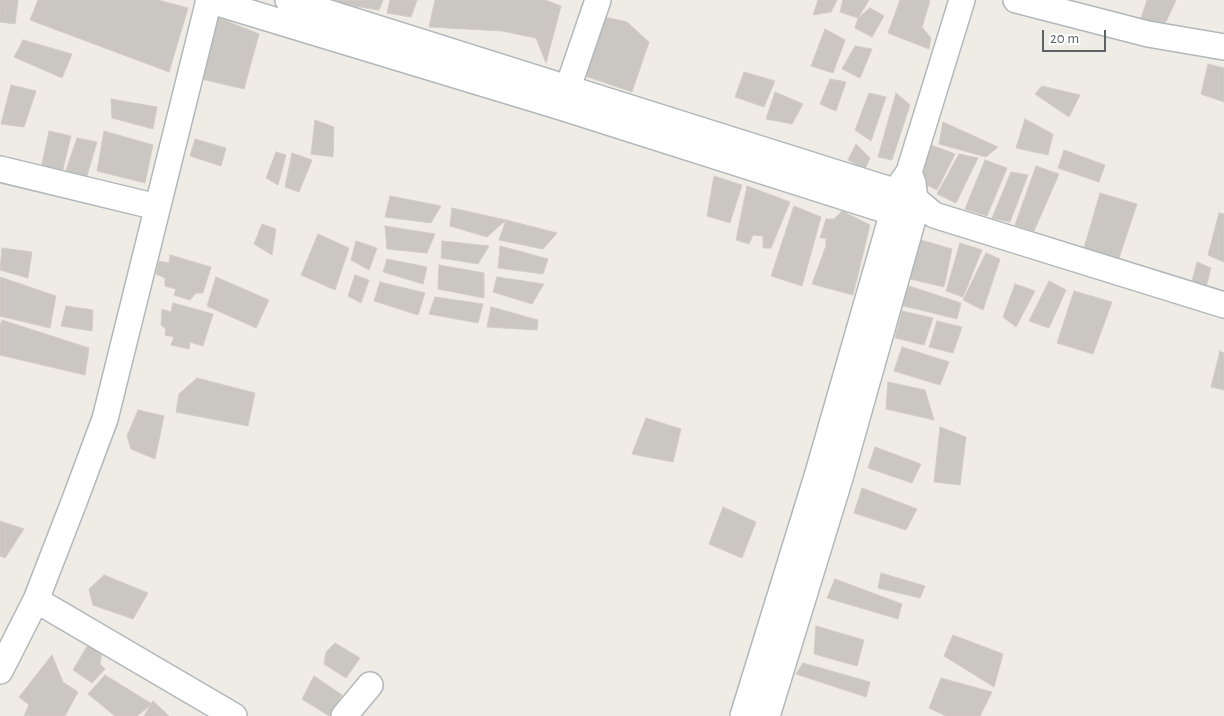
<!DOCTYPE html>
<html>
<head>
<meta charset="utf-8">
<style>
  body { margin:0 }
  #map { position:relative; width:1224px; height:716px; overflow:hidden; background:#efebe5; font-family:"Alegreya Sans",sans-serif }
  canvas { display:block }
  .scale { position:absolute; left:1042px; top:30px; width:64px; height:22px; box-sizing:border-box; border:2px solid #5d6266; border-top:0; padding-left:6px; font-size:15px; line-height:18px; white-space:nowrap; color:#5d6266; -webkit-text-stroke:4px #fff; paint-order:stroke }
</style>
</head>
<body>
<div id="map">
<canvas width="1224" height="716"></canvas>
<div class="scale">20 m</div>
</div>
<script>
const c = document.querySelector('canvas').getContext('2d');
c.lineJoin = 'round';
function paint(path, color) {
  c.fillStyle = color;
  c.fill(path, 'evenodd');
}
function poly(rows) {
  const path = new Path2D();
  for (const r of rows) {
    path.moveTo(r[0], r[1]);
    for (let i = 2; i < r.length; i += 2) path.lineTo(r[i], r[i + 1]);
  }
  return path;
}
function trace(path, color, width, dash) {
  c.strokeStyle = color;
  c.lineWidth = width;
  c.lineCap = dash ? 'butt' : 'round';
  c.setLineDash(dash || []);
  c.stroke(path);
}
const building = poly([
  [0,0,18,0,15,24,0,22,0,0],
  [38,0,158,0,188,8,169,72,30,20,38,0],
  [336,0,383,0,379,10,335,3,336,0],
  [390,0,417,0,411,17,387,13,390,0],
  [435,0,545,0,561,6,546,63,536,38,502,31,429,27,435,0],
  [818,0,837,0,831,12,813,15,818,0],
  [843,0,869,0,858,18,840,12,843,0],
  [900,0,927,0,930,1,922,27,931,38,929,49,888,33,900,0],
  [1147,0,1176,0,1164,26,1140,21,1147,0],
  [870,8,884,16,872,37,855,28,858,18,870,8],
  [214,16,259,34,244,89,197,78,214,16],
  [600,16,627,22,649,42,632,92,585,76,600,16],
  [825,29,845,40,833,73,811,66,825,29],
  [23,40,72,54,62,78,14,57,23,40],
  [855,46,872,49,860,78,842,69,855,46],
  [1208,64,1224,68,1224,102,1201,94,1208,64],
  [744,72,775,81,764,107,735,97,744,72],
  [830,79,846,82,836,111,820,104,830,79],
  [11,85,36,91,24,127,1,124,11,85],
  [1042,86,1080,95,1069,117,1035,94,1042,86],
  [775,92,803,104,792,124,766,119,775,92],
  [869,93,886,97,871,141,855,130,869,93],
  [896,93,910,105,892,160,878,157,896,93],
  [111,99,157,107,153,129,112,118,111,99],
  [1025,119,1053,134,1048,155,1016,148,1025,119],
  [315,120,334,127,333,157,311,154,315,120],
  [943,122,998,147,986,157,939,144,943,122],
  [49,131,71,136,61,177,40,173,49,131],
  [104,131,153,145,145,183,97,171,104,131],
  [77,138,97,142,86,179,65,173,77,138],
  [195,139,226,148,221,166,190,156,195,139],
  [856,144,870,158,865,169,848,160,856,144],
  [931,145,955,154,937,190,921,182,931,145],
  [1064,150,1105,165,1099,182,1058,168,1064,150],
  [276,152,286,155,278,185,266,178,276,152],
  [292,153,312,160,299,192,285,187,292,153],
  [959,154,978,158,956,203,937,194,959,154],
  [985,160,1007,168,987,216,965,209,985,160],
  [1036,166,1059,174,1034,231,1015,225,1036,166],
  [1011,172,1028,175,1010,222,992,218,1011,172],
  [714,176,742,185,730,223,707,216,714,176],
  [747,186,790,202,771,248,763,248,763,236,753,235,749,244,736,240,747,186],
  [1100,193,1137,204,1119,258,1084,248,1100,193],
  [390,196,441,206,431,223,385,217,390,196],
  [794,206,821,217,802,286,771,276,794,206],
  [452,208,506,220,487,237,450,226,452,208],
  [842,211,870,225,853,295,812,284,826,246,826,238,820,238,826,219,834,219,842,211],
  [1219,213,1224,214,1224,262,1208,255,1219,213],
  [506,220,557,233,543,249,499,240,506,220],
  [262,224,276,229,272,255,254,244,262,224],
  [385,226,435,234,427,253,387,249,385,226],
  [318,234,349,248,335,290,301,275,318,234],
  [921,240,952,249,944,287,910,279,921,240],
  [356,241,377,248,369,270,351,260,356,241],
  [442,241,489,246,478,264,441,258,442,241],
  [960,243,982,250,963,297,946,291,960,243],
  [500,246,548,259,543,274,498,268,500,246],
  [2,248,32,252,28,278,0,270,2,248],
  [986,253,1000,259,983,310,963,300,986,253],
  [170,255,211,267,203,293,196,293,190,300,174,295,176,289,165,286,165,278,156,274,159,261,169,263,170,255],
  [387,259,427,267,423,284,383,272,387,259],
  [1197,262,1211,268,1206,287,1192,281,1197,262],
  [439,265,484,273,484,298,438,289,439,265],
  [355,275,369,280,361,303,348,296,355,275],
  [0,277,56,296,50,328,0,316,0,277],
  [216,277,269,300,256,328,207,306,216,277],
  [497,277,544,284,532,304,493,292,497,277],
  [1049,281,1066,290,1049,328,1029,321,1049,281],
  [380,282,425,293,418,315,374,301,380,282],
  [1015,284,1035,291,1016,327,1003,317,1015,284],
  [909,286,961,303,957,319,900,305,909,286],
  [1074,291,1112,302,1093,354,1057,343,1074,291],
  [435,297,483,304,478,323,429,314,435,297],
  [173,303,213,314,203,346,190,342,189,349,171,345,174,337,165,335,166,329,161,325,162,309,171,312,173,303],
  [66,306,93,310,92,331,61,326,66,306],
  [491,307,538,320,537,330,487,327,491,307],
  [902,311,933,318,924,345,895,338,902,311],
  [2,320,89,348,85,375,0,355,0,325,2,320],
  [937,321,962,327,953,353,929,347,937,321],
  [902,347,949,362,940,385,894,371,902,347],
  [1220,351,1224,353,1224,390,1211,387,1220,351],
  [197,378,255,393,248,426,176,412,179,394,197,378],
  [888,382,925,390,934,420,886,409,888,382],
  [138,410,164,416,155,459,131,449,127,436,138,410],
  [646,418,681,429,673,462,632,454,646,418],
  [940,427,966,437,960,485,934,482,940,427],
  [875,447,921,464,912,483,868,468,875,447],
  [862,488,917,509,906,530,854,513,862,488],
  [723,507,756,522,742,558,709,544,723,507],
  [0,521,24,529,5,558,0,556,0,521],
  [881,573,925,586,920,598,878,588,881,573],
  [104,575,148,593,133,619,93,605,89,589,104,575],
  [835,579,902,604,898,619,827,598,835,579],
  [816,626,864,640,857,666,814,654,816,626],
  [953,635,1003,654,994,687,944,656,953,635],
  [89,643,102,652,100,664,105,669,92,683,73,670,89,643],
  [335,643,360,658,346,678,324,664,326,652,335,643],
  [52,655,63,682,78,692,65,716,24,716,29,705,19,697,52,655],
  [803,663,870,682,866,697,796,674,803,663],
  [105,675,152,704,137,716,115,716,88,694,105,675],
  [314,676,342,695,329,716,302,699,314,676],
  [941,678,992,692,980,716,946,716,929,708,941,678],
  [153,701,169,716,144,716,153,701]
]);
const street = poly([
  [208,0,561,107,907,217],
  [288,0,897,192,915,199,934,215,1224,305],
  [1016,0,1148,34,1224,47],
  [562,105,598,0],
  [0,169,157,207],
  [909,172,962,0],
  [36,600,234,716],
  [0,671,36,600,74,502,105,419,209,0],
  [344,716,370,685],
  [743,716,818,473,893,212,897,192,902,182,909,172,913,183,915,199,913,219,840,478,767,716]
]);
paint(building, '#cac6c1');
trace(building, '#d4ccc3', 1);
trace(street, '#b2b7ba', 28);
trace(street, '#fff', 25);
</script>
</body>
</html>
